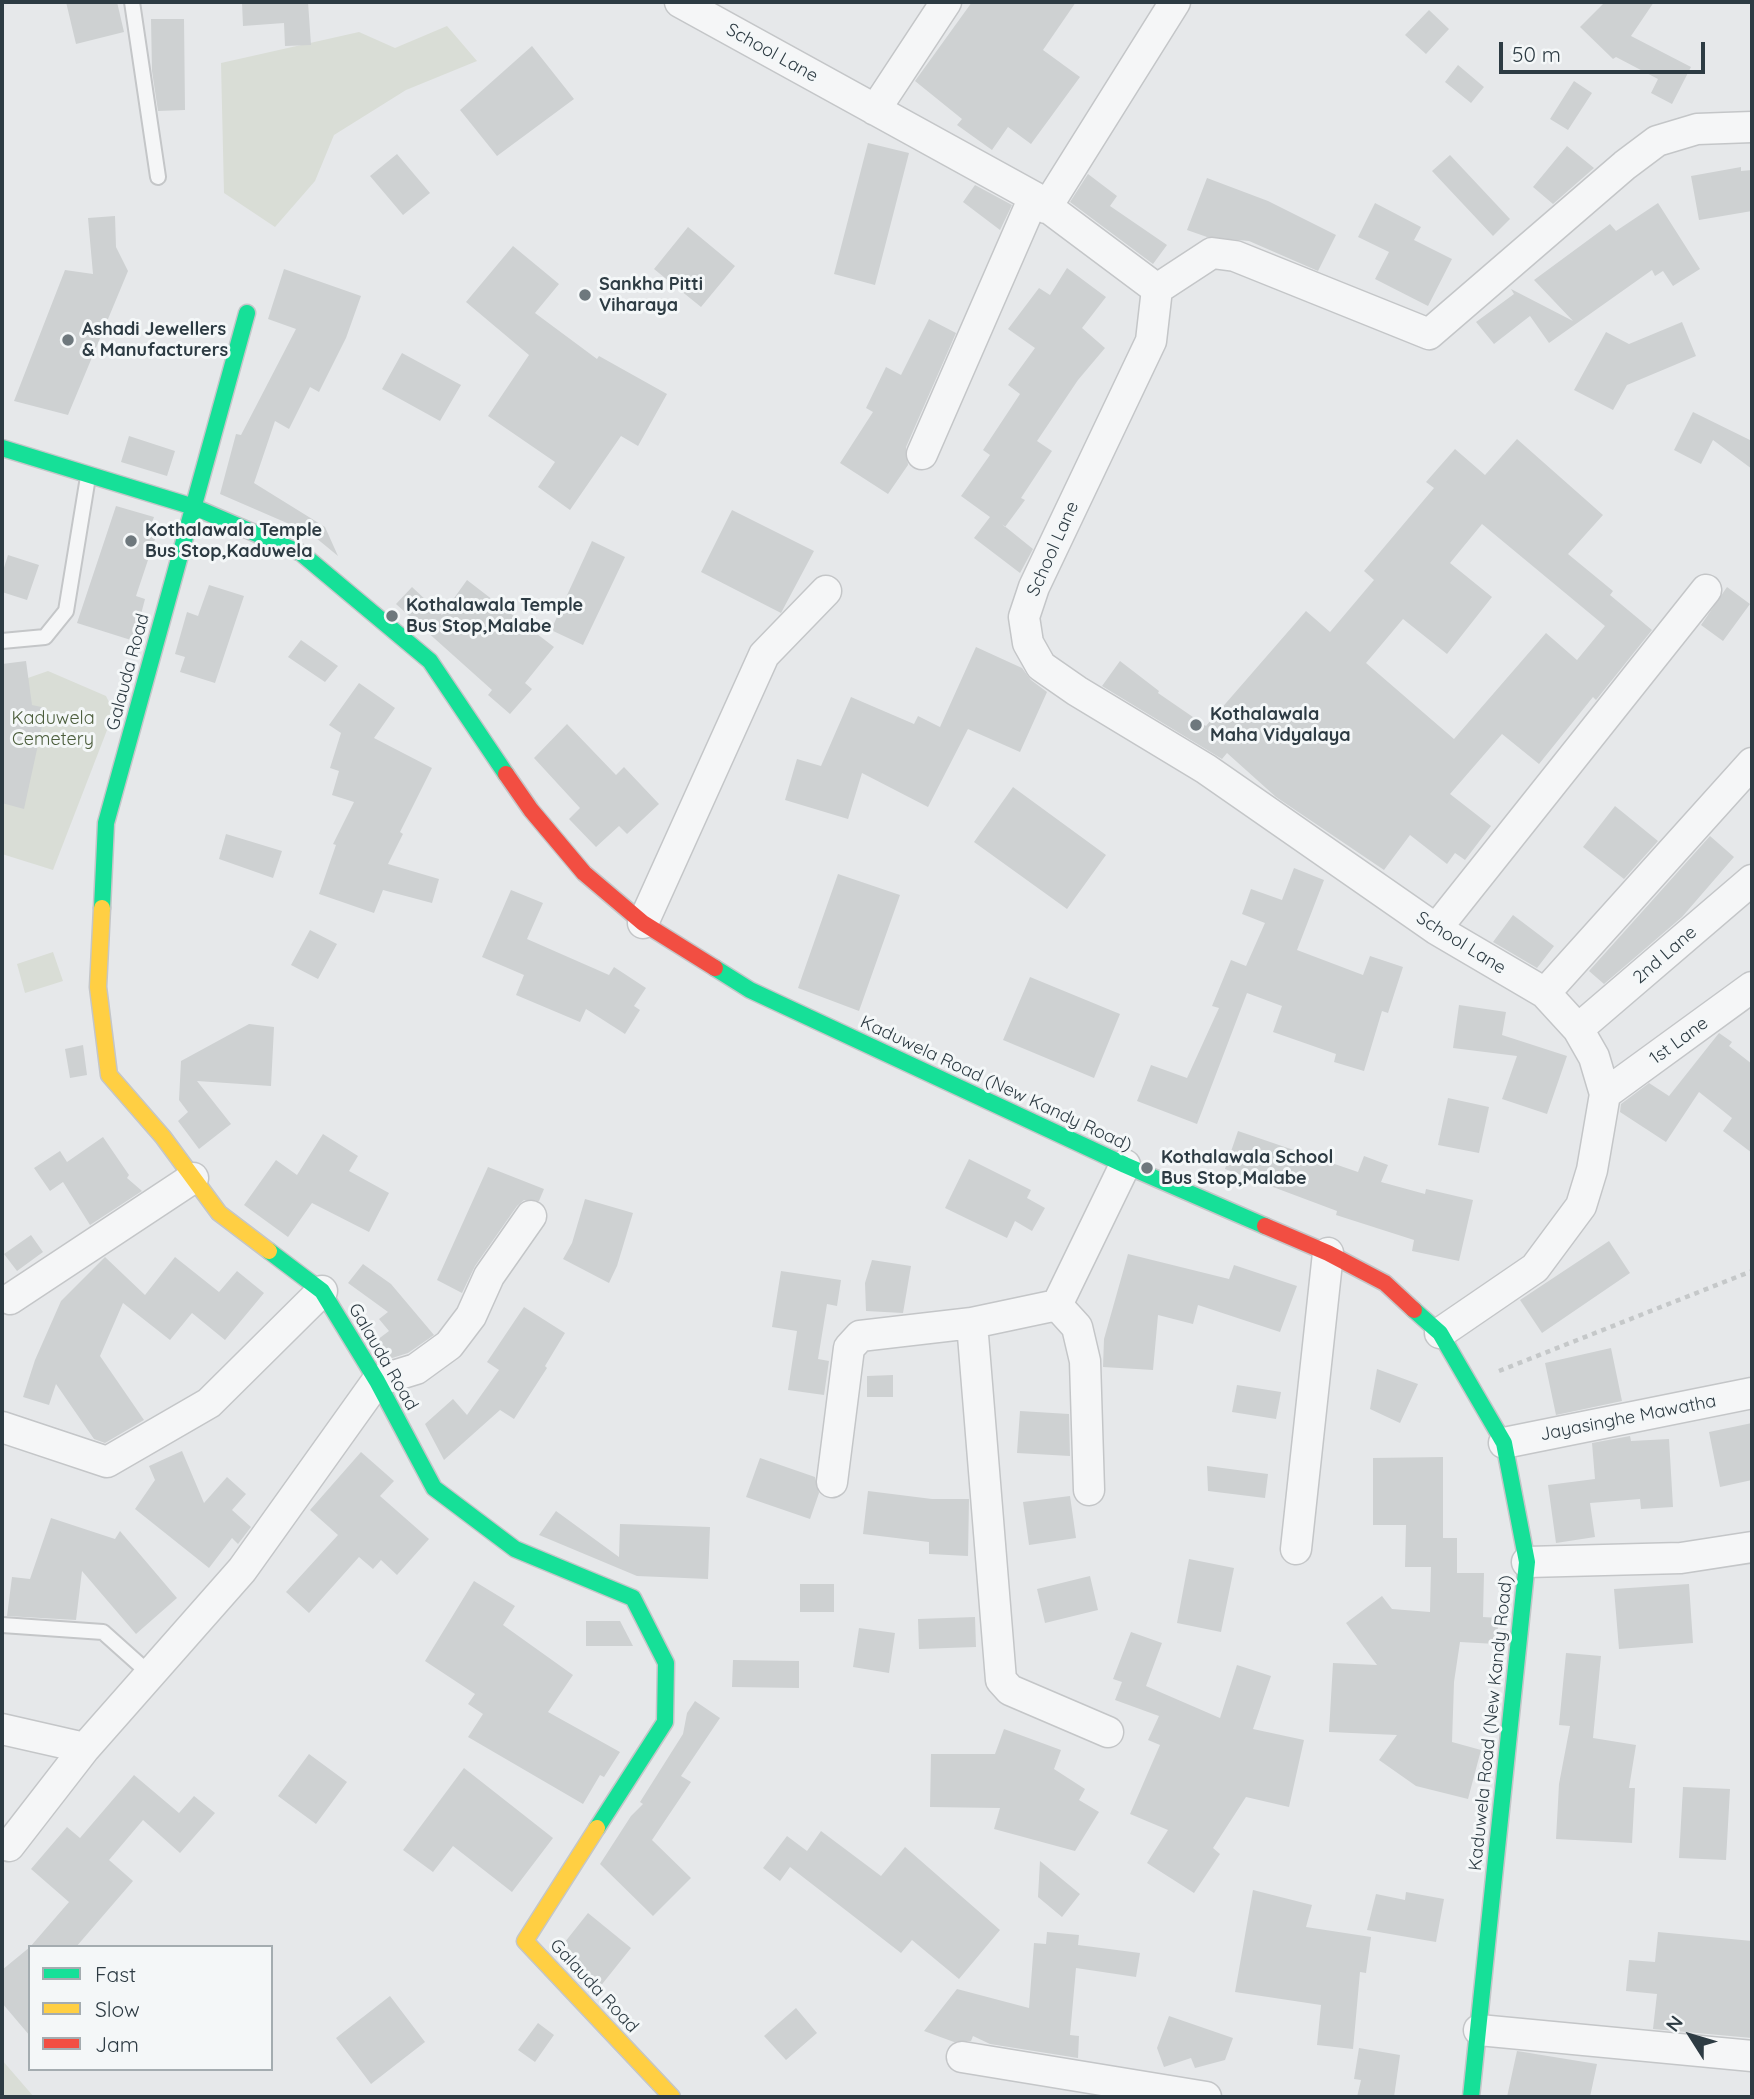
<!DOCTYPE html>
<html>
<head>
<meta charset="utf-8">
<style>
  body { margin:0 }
  #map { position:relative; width:1754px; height:2099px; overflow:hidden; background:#e6e8ea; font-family:Quicksand,sans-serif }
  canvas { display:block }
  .frame { position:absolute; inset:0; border:4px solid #2d3b43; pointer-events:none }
  .legend { position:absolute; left:28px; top:1945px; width:245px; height:126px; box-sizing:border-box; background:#f4f7f8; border:2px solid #a4acb0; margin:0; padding:9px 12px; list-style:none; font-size:21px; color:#2d3b43 }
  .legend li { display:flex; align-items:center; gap:14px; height:35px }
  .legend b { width:35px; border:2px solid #a4acb0 }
  .north { position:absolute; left:1656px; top:2001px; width:70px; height:70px; -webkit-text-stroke:5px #f4f7f8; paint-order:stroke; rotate:307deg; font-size:19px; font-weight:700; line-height:28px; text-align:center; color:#2d3b43 }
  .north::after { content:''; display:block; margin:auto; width:24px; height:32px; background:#2d3b43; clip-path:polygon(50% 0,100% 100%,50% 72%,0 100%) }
  .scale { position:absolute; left:1499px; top:42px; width:206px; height:32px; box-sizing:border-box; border:4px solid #2d3b43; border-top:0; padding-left:9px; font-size:21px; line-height:24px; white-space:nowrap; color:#2d3b43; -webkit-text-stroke:5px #f4f7f8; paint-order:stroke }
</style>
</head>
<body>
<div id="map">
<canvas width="1754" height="2099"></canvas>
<div class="frame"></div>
<ul class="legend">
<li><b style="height:9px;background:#16e098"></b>Fast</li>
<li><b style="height:9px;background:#ffcf43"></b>Slow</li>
<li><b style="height:9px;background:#f24e42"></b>Jam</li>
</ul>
<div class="north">N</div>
<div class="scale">50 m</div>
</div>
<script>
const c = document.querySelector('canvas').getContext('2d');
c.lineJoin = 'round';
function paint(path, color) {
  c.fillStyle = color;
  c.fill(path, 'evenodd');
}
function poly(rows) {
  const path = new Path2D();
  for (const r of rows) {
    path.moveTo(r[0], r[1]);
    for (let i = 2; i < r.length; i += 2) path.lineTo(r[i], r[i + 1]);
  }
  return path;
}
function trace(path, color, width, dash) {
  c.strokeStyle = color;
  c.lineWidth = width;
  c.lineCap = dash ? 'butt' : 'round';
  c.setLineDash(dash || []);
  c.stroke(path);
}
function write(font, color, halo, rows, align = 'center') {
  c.font = font + ' Quicksand,sans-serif';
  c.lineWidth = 6;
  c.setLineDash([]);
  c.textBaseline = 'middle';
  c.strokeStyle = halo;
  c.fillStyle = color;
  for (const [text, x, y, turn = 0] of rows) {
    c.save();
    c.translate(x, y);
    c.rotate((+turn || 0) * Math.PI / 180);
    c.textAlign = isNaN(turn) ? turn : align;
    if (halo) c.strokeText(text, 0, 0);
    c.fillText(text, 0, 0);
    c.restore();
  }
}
const green = poly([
  [447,26,477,61,406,90,334,135,315,181,275,227,224,193,221,63,359,32,395,48],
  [48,671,106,696,114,712,53,870,2,854,2,687],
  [53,952,63,981,25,993,17,964],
  [2,2060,34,2097,2,2097]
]);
const building = poly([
  [66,2,117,2,124,32,76,44],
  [242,2,308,2,311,45,285,46,284,23,243,26],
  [972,2,1076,2,1043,50,1080,77,1031,144,1008,127,992,150,957,125,962,119,915,81],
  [1605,2,1654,2,1631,36,1691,67,1672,104,1651,93,1658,79,1616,57,1613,59,1580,27],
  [1429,10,1449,29,1426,54,1405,35],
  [151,19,184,19,185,110,158,111,152,71],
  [532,46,574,99,497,156,460,110],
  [1458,65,1484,87,1471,103,1445,82],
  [1574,81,1592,93,1568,130,1550,119],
  [868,143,909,153,875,285,834,274],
  [1567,146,1594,168,1553,204,1533,187],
  [397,154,430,193,403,215,370,176],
  [1450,155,1510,219,1493,236,1432,171],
  [1741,167,1741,171,1752,170,1752,211,1699,220,1691,176],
  [1088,174,1117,196,1110,206,1167,245,1153,264,1070,202],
  [1207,178,1268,201,1336,235,1318,271,1249,241,1207,237,1187,230],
  [975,185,1012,205,1000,230,963,202],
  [1375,203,1421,227,1414,240,1452,259,1428,306,1375,279,1389,252,1358,237],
  [1658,203,1700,269,1673,286,1663,271,1655,276,1652,270,1549,343,1530,316,1494,344,1476,322,1514,294,1511,289,1573,321,1534,280,1610,224,1616,231],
  [115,216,116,247,128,271,68,415,14,401,65,270,93,274,88,218],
  [688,227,735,266,701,307,654,269],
  [513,246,559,284,535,313,597,359,599,356,667,394,638,446,621,436,570,510,538,487,555,462,488,416,529,355,466,302],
  [1067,268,1106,297,1082,328,1105,348,1078,380,1037,441,1052,451,1021,498,1025,500,1005,527,1002,524,1033,549,1020,573,974,538,990,517,961,496,990,455,983,450,1020,394,1008,385,1035,348,1008,329,1039,288,1050,295],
  [284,269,361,296,346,338,319,392,310,387,289,429,275,421,254,483,325,527,338,556,310,533,220,494,236,434,241,435,296,329,268,319],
  [929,319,956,333,906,447,908,465,888,494,840,463,873,412,866,408,886,367,901,375],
  [1682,322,1696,356,1627,385,1613,410,1574,390,1606,332,1629,344],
  [402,353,461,385,440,421,382,389],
  [1693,412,1752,441,1752,469,1713,440,1701,464,1674,450],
  [129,436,175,451,167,476,121,462],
  [1517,439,1603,515,1568,554,1613,591,1610,595,1652,630,1596,700,1593,697,1539,764,1502,734,1450,794,1491,826,1465,860,1455,853,1447,864,1410,835,1384,870,1276,797,1227,753,1222,759,1102,686,1120,661,1159,691,1158,693,1206,726,1306,611,1330,632,1374,580,1364,571,1434,488,1426,482,1455,449,1485,475],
  [1482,524,1605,626,1577,660,1546,633,1454,739,1366,663,1403,619,1447,654,1492,597,1450,563],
  [116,506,154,517,149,531,157,533,136,596,145,599,134,641,77,623],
  [732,510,814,551,781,613,701,572],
  [592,541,625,557,583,645,551,630],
  [8,555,39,565,27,600,2,592,2,574],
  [467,580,554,647,525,683,532,689,510,714,488,695,492,690,396,604,412,587,442,615],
  [209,585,244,596,215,683,180,672,185,657,175,654,187,612,198,616],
  [1727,587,1750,604,1723,641,1701,625],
  [301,640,338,666,325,682,288,657],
  [976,647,1022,668,1031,680,1047,692,1020,752,968,729,928,807,862,773,848,819,785,800,797,759,821,766,851,697,914,724,918,716,940,727],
  [26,661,32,705,46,708,24,809,2,803,2,664],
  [359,683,395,708,374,738,432,768,400,832,403,834,388,864,439,879,432,903,383,890,374,913,319,894,336,845,333,844,354,802,332,795,339,771,330,768,341,733,329,725],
  [567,724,616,775,624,767,659,804,627,834,619,826,596,847,569,819,580,808,534,758],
  [1013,787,1106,855,1067,909,974,842],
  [1615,806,1658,841,1624,879,1583,847],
  [226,834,282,851,273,878,219,859],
  [1710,836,1734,857,1682,917,1604,984,1589,971],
  [1294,868,1324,880,1297,950,1363,975,1370,956,1403,967,1388,1013,1382,1011,1364,1071,1334,1062,1336,1054,1273,1032,1282,1006,1247,993,1197,1124,1137,1101,1151,1065,1187,1078,1219,1008,1212,1006,1231,960,1246,966,1265,923,1242,914,1251,889,1282,900],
  [838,874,900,895,859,1011,798,988],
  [511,890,543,903,527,939,609,975,614,967,646,988,634,1006,640,1010,625,1034,586,1009,580,1022,516,995,524,975,482,957],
  [1513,915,1554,946,1537,968,1493,942],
  [310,930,337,944,318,979,291,965],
  [1030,977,1120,1014,1094,1078,1003,1040],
  [1459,1005,1506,1012,1502,1035,1567,1056,1547,1114,1502,1099,1517,1056,1453,1048],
  [249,1024,274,1027,271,1086,197,1081,231,1124,199,1149,178,1121,188,1112,179,1100,181,1061],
  [1719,1033,1732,1042,1729,1046,1752,1064,1752,1153,1723,1131,1732,1118,1699,1092,1666,1142,1620,1112,1621,1104,1649,1083,1669,1096],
  [83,1045,87,1075,70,1078,65,1049],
  [1448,1098,1489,1107,1479,1153,1438,1145],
  [1238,1131,1358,1172,1364,1156,1388,1165,1381,1182,1425,1194,1426,1189,1473,1200,1459,1261,1412,1251,1414,1240,1336,1215,1337,1211,1225,1169],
  [323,1134,358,1156,349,1171,389,1193,369,1232,312,1203,288,1237,244,1205,276,1160,297,1175],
  [103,1137,129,1175,127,1178,142,1191,90,1225,63,1182,50,1191,34,1168,60,1151,67,1162],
  [969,1159,1031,1190,1027,1198,1045,1208,1032,1231,1015,1221,1007,1238,945,1208],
  [488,1167,544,1189,539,1201,524,1200,517,1206,475,1266,462,1293,437,1280],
  [585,1199,633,1213,617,1266,609,1283,563,1259,572,1243],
  [31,1235,43,1252,17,1271,4,1254],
  [1609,1241,1630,1273,1542,1333,1520,1300],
  [1128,1254,1229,1279,1234,1265,1297,1286,1280,1332,1198,1305,1193,1324,1158,1315,1153,1370,1103,1367,1104,1339],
  [105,1257,145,1295,175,1257,219,1292,237,1271,264,1293,225,1340,192,1313,170,1340,123,1303,100,1356,144,1420,105,1443,94,1439,56,1384,49,1405,23,1397,35,1360,61,1301],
  [872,1260,911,1266,903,1313,866,1311,865,1283],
  [363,1264,391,1284,434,1335,408,1353,389,1359,377,1340,389,1331,379,1319,388,1312,348,1283],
  [781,1271,841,1280,837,1306,827,1304,818,1359,829,1361,824,1395,788,1390,797,1331,772,1327],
  [524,1307,565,1333,545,1366,547,1368,514,1419,500,1410,444,1460,425,1424,453,1399,467,1415,499,1370,487,1362],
  [1611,1348,1622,1401,1556,1415,1545,1363],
  [1377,1369,1418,1384,1400,1423,1370,1409],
  [893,1375,893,1397,867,1397,867,1376],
  [1237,1385,1281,1392,1276,1419,1232,1412],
  [1020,1411,1069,1414,1070,1456,1017,1453],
  [1752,1423,1752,1480,1720,1487,1709,1432],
  [1630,1436,1631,1441,1669,1439,1673,1507,1641,1509,1640,1499,1590,1503,1595,1537,1556,1543,1548,1485,1595,1479,1592,1443],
  [182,1451,204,1503,227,1477,246,1494,232,1510,251,1527,238,1544,232,1538,209,1568,135,1509,155,1480,149,1466],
  [361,1452,394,1481,380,1496,429,1539,397,1575,381,1560,373,1569,359,1557,309,1613,286,1592,338,1535,310,1510],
  [1443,1457,1443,1538,1457,1538,1457,1573,1484,1573,1483,1617,1499,1618,1496,1644,1460,1642,1454,1682,1452,1742,1481,1750,1468,1799,1416,1786,1379,1760,1397,1735,1329,1732,1333,1663,1377,1665,1346,1623,1382,1596,1392,1609,1430,1612,1431,1567,1405,1567,1406,1525,1373,1525,1373,1458],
  [760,1458,815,1477,819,1493,810,1519,746,1497],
  [1207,1466,1268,1474,1265,1498,1208,1491],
  [868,1491,932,1499,969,1499,968,1556,929,1554,929,1542,863,1534],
  [1070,1496,1076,1538,1029,1545,1023,1502],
  [556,1511,619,1557,620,1524,710,1527,708,1579,637,1576,539,1535],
  [51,1518,115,1539,120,1531,177,1598,136,1634,82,1571,76,1620,7,1616,12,1577,30,1579],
  [1189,1559,1234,1568,1221,1632,1177,1623],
  [1090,1576,1098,1610,1045,1623,1037,1589],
  [474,1581,515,1606,503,1625,573,1675,548,1712,620,1752,604,1777,600,1775,583,1804,468,1737,483,1714,468,1704,475,1694,425,1661],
  [800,1584,834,1584,834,1612,800,1612],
  [1689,1584,1693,1643,1619,1649,1614,1589],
  [975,1617,976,1647,919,1649,918,1619],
  [586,1621,620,1621,633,1646,586,1646],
  [859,1628,895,1633,889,1673,853,1667],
  [1131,1632,1162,1643,1146,1686,1220,1718,1237,1665,1271,1676,1253,1729,1304,1740,1289,1807,1246,1797,1213,1848,1220,1854,1194,1893,1147,1863,1168,1830,1130,1814,1160,1745,1148,1740,1159,1716,1115,1700,1122,1682,1113,1679],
  [1566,1653,1601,1656,1593,1738,1636,1745,1629,1788,1635,1788,1632,1843,1556,1839,1559,1784,1570,1726,1559,1725],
  [733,1660,799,1661,799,1688,732,1687],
  [695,1701,720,1718,681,1776,691,1782,652,1840,691,1878,653,1916,600,1864,631,1816,643,1804,640,1802,683,1734,687,1713],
  [1004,1729,1061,1750,1054,1769,1085,1789,1079,1800,1099,1812,1075,1851,994,1829,1000,1808,930,1807,931,1754,995,1754],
  [309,1754,347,1782,316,1824,278,1796],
  [464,1768,553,1838,512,1892,453,1846,433,1872,403,1850],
  [134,1775,179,1813,194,1796,215,1813,180,1853,143,1820,109,1860,133,1881,76,1947,30,1947,69,1902,31,1869,67,1827,80,1838],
  [1683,1787,1730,1789,1726,1860,1679,1858],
  [821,1831,881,1876,905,1847,1000,1930,959,1979,912,1940,901,1953,790,1867,780,1881,763,1868,787,1836,807,1851],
  [1040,1861,1080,1894,1062,1917,1038,1897],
  [1253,1890,1312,1905,1306,1927,1371,1937,1366,1973,1360,1972,1353,2049,1317,2045,1321,2005,1235,1992],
  [1406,1892,1444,1899,1436,1942,1367,1930,1376,1894,1405,1900],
  [588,1913,631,1948,599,1988,561,1947],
  [1047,1932,1079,1935,1078,1945,1140,1953,1136,1977,1076,1968,1070,2035,1079,2036,1078,2058,990,2044,973,2036,971,2041,954,2042,924,2031,957,1989,1029,2008,1034,1943,1046,1944],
  [1658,1932,1752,1941,1752,2038,1653,2029,1657,1994,1626,1991,1629,1960,1655,1962],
  [30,1947,30,2036,2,2003,2,1970],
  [390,1996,425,2042,371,2084,336,2038],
  [796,2008,817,2033,786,2060,764,2036],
  [1169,2016,1233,2038,1225,2060,1195,2068,1191,2058,1164,2067,1157,2048],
  [538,2023,554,2035,535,2062,518,2050],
  [1359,2048,1400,2055,1394,2097,1357,2097,1361,2080,1354,2079],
  [1517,2051,1597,2064,1590,2097,1507,2097]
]);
const path = poly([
  [1499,1371,1752,1271]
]);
const lane = poly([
  [132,2,158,177],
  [2,641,45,637,66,611,88,477],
  [2,1625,103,1632,150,1674]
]);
const street = poly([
  [680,2,1034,197,1157,289,1151,341,1034,587,1024,617,1028,643,1041,666,1077,691,1206,769,1436,929,1545,993,1578,1029,1594,1057,1605,1094,1592,1170,1581,1206,1535,1268,1440,1333],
  [875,110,946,2],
  [1046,208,1175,2],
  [1157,289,1212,253,1235,256,1429,334,1625,165,1657,141,1697,129,1752,127],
  [922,454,1034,197],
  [643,923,764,655,826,591],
  [1436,929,1706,590],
  [1545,993,1752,763],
  [1578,1029,1752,880],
  [1605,1094,1752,987],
  [10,1299,193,1178],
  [1057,1305,1077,1327,1085,1361,1089,1490],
  [972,1323,1001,1680,1010,1690,1108,1732],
  [2,1427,107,1462,209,1403,322,1291],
  [1504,1443,1752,1393],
  [832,1482,849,1348,860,1336,972,1323,1057,1305,1125,1165],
  [1296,1549,1328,1253],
  [1527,1562,1681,1558,1752,1547],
  [2,1729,85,1748,242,1570,377,1381,416,1369,449,1345,471,1316,489,1276,531,1216],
  [9,1846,85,1748],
  [1479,2030,1752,2056],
  [962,2057,1206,2097]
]);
const fast = poly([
  [2,448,194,507,301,553,430,661,506,774],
  [102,908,106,823,247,313],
  [715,968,750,990,1125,1165,1265,1226],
  [269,1251,322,1291,377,1381,434,1488,515,1549,633,1598,666,1663,665,1722,597,1828],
  [1414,1310,1440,1333,1504,1443,1527,1562,1471,2097]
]);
const slow = poly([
  [102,908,98,987,109,1075,163,1137,219,1213,269,1251],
  [597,1828,525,1941,672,2097]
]);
const jam = poly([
  [506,774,531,810,584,873,643,923,715,968],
  [1265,1226,1328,1253,1385,1283,1414,1310]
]);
const markers = [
  [585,295,7,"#6e787d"],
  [68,340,7,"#6e787d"],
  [131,541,7,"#6e787d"],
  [392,616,7,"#6e787d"],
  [1196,725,7,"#6e787d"],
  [1147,1168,7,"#6e787d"]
];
const streetNames = [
  ["School Lane",772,53,29],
  ["School Lane",1053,549,-66],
  ["Galauda Road",128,672,-75],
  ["School Lane",1461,943,32],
  ["2nd Lane",1665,955,-41],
  ["1st Lane",1679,1041,-36],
  ["Kaduwela Road (New Kandy Road)",996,1084,25],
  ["Galauda Road",383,1357,60],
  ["Jayasinghe Mawatha",1628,1418,-11],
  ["Kaduwela Road (New Kandy Road)",1491,1723,-84],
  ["Galauda Road",594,1986,47]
];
const poiNames = [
  ["Sankha Pitti",599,285],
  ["Viharaya",599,306],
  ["Ashadi Jewellers",82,330],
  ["& Manufacturers",82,351],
  ["Kothalawala Temple",145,531],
  ["Bus Stop,Kaduwela",145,552],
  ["Kothalawala Temple",406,606],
  ["Bus Stop,Malabe",406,627],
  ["Kothalawala",1210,715],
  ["Maha Vidyalaya",1210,736],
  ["Kothalawala School",1161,1158],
  ["Bus Stop,Malabe",1161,1179]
];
const parkNames = [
  ["Kaduwela",53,719],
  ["Cemetery",53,740]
];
paint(green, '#d9ddd6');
paint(building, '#ced1d2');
trace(lane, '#c4c6c8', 18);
trace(street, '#c4c6c8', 33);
trace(fast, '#c4c6c8', 19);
trace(slow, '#c4c6c8', 19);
trace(jam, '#c4c6c8', 19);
trace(path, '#c5c8c9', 4.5, [5, 5]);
trace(lane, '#f5f6f7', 14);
trace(street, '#f5f6f7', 30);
trace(fast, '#16e098', 16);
trace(slow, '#ffcf43', 16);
trace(jam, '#f24e42', 16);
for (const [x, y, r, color] of markers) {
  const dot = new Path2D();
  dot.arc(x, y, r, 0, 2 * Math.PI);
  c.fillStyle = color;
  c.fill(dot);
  trace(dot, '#f4f7f8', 2.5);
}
write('18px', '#2d3b43', '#f4f7f8', streetNames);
write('bold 18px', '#2d3b43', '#f4f7f8', poiNames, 'left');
write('18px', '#4b5d3b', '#f4f7f8', parkNames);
</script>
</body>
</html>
